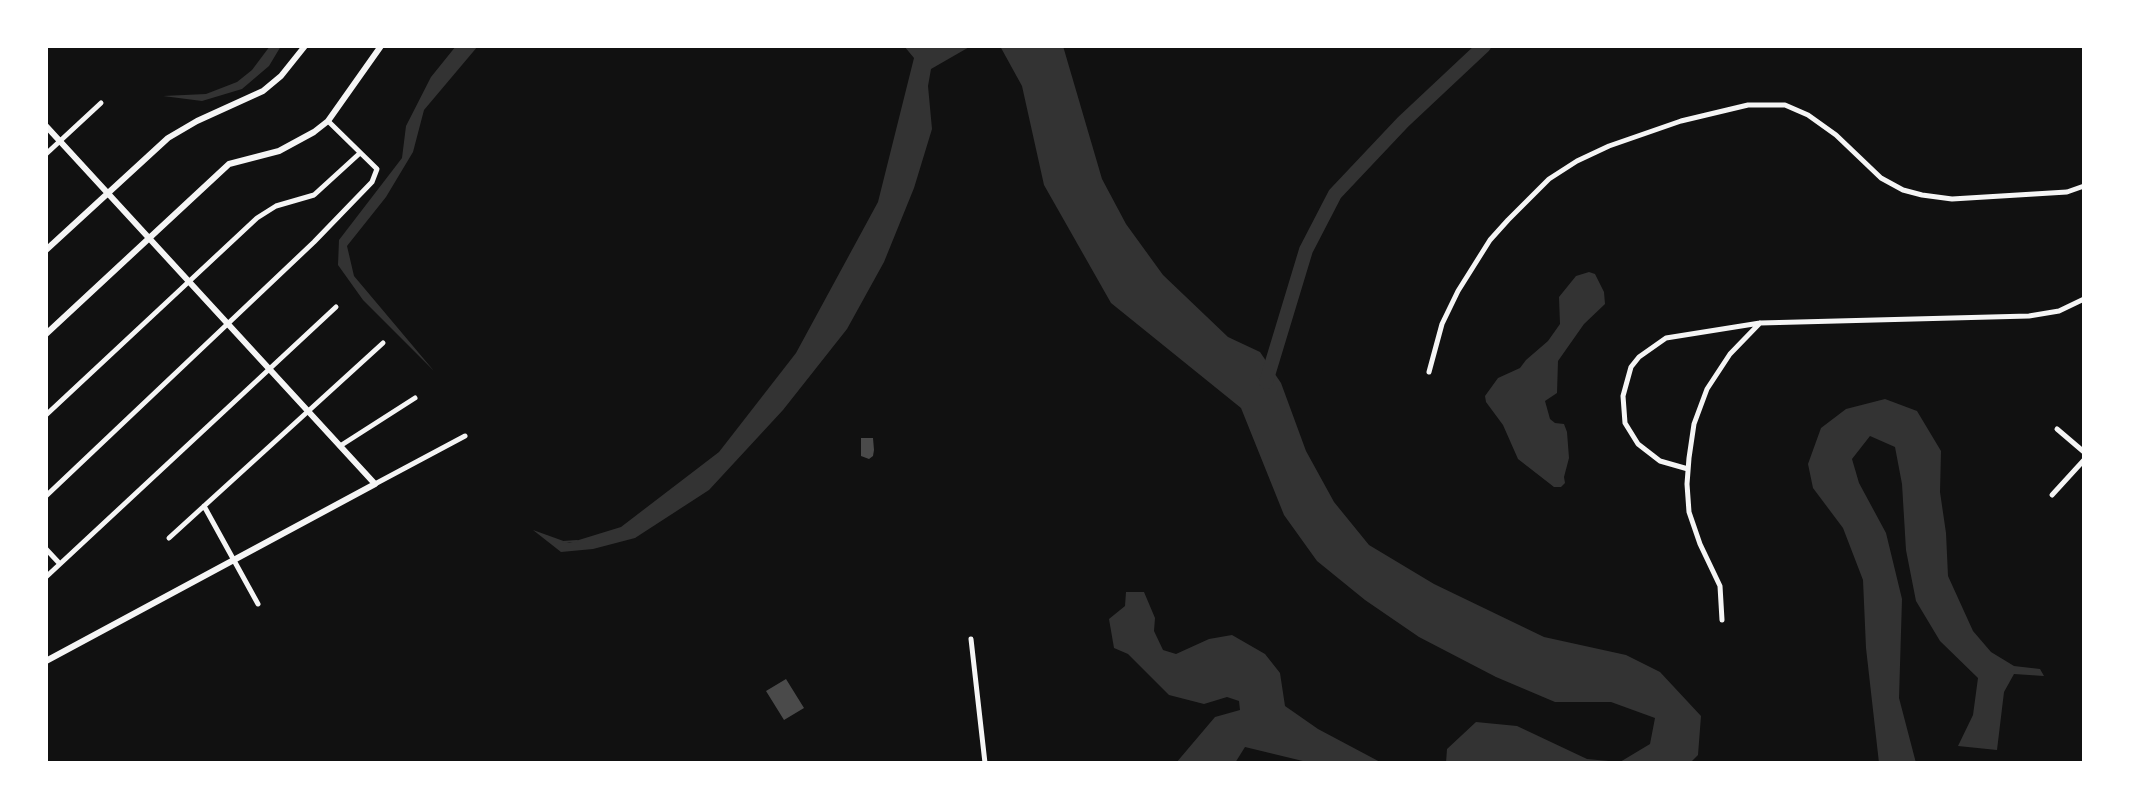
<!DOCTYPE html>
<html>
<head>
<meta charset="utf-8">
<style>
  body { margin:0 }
  #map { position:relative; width:2130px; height:809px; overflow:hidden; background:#111; font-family:Roboto,sans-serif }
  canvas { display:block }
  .frame { position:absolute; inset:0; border:48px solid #fff; pointer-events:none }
</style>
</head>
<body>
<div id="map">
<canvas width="2130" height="809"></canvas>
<div class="frame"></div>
</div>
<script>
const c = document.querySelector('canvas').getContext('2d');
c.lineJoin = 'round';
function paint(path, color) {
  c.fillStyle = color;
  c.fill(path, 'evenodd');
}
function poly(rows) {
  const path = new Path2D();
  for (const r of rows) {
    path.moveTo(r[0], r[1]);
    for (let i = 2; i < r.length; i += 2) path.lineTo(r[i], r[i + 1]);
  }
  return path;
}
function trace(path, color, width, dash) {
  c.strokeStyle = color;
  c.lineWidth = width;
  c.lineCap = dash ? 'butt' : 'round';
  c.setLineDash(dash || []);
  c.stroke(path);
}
const water = poly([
  [270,46,281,46,269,66,242,89,202,101,163,96,206,94,237,82,252,70],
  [456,46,478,46,424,110,413,152,386,197,347,246,354,276,434,371,363,300,338,265,339,240,402,158,406,126,431,77],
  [904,46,971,46,931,69,928,86,932,129,914,188,884,262,847,329,783,410,709,490,635,538,593,549,561,552,533,530,569,543,621,527,719,452,796,353,878,202,914,58],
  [1000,46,1063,46,1102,179,1126,224,1163,275,1228,337,1260,352,1281,383,1306,451,1334,502,1369,545,1434,584,1544,637,1626,655,1660,672,1701,716,1698,755,1690,763,1446,763,1447,749,1476,722,1517,726,1587,759,1620,762,1650,744,1655,718,1611,702,1555,702,1496,677,1419,637,1365,600,1317,561,1284,515,1241,408,1111,303,1044,185,1022,86],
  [1589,272,1595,274,1604,292,1605,304,1584,324,1558,361,1557,393,1545,401,1550,419,1555,423,1564,424,1567,432,1569,458,1564,477,1565,483,1561,487,1554,487,1518,459,1503,425,1486,402,1485,396,1498,378,1520,368,1526,360,1548,341,1560,324,1559,297,1576,276],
  [1885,399,1917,411,1941,451,1940,492,1946,533,1948,576,1973,631,1991,652,2014,666,2040,669,2044,676,2014,674,2004,692,1997,750,1958,746,1973,715,1978,678,1940,641,1916,601,1906,550,1902,484,1895,447,1870,436,1852,459,1859,483,1886,533,1902,599,1899,698,1916,763,1879,763,1866,648,1863,580,1843,528,1813,488,1808,464,1821,428,1846,409],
  [1126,592,1144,592,1155,618,1154,631,1163,650,1176,654,1209,639,1232,635,1265,654,1280,673,1285,706,1318,729,1382,763,1311,763,1245,747,1235,763,1176,763,1215,717,1240,710,1239,701,1227,697,1204,704,1169,695,1128,654,1114,648,1109,619,1125,606]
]);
const stream = poly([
  [563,542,577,541]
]);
const river = poly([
  [1266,382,1306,250,1335,194,1403,122,1484,46]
]);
const building = poly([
  [861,438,873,438,874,450,873,456,869,459,861,456],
  [786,679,804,708,784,720,766,691]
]);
const minor = poly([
  [46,154,101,103],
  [1429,372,1442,324,1458,291,1490,240,1508,220,1549,179,1577,161,1609,146,1681,121,1748,105,1785,105,1808,115,1836,135,1881,178,1903,190,1922,195,1952,199,2067,192,2084,186],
  [46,415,257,218,276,206,314,195,360,153],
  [2057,429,2084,452],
  [340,446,415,398],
  [1688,469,1660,461,1638,444,1625,423,1623,396,1631,367,1639,357,1666,338,1760,323,2029,316,2059,311,2084,299],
  [375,484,465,436],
  [2052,495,2084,460],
  [46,496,314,242,372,182,377,169,328,121],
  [204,506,258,604],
  [169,538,383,343],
  [46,549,60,564],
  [46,577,336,307],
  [1722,620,1720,586,1700,544,1689,512,1687,484,1689,458,1694,424,1707,389,1730,354,1760,323],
  [971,639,985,763]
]);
const tertiary = poly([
  [46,126,375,484,46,661],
  [46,250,168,138,197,121,263,91,281,76,305,46],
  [46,334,229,164,279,151,314,132,328,121,381,46]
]);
paint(water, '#333');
trace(stream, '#333', 2);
trace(river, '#333', 14);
paint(building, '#4a4a4a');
trace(minor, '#f5f5f5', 5);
trace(tertiary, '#f5f5f5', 6);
</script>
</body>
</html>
